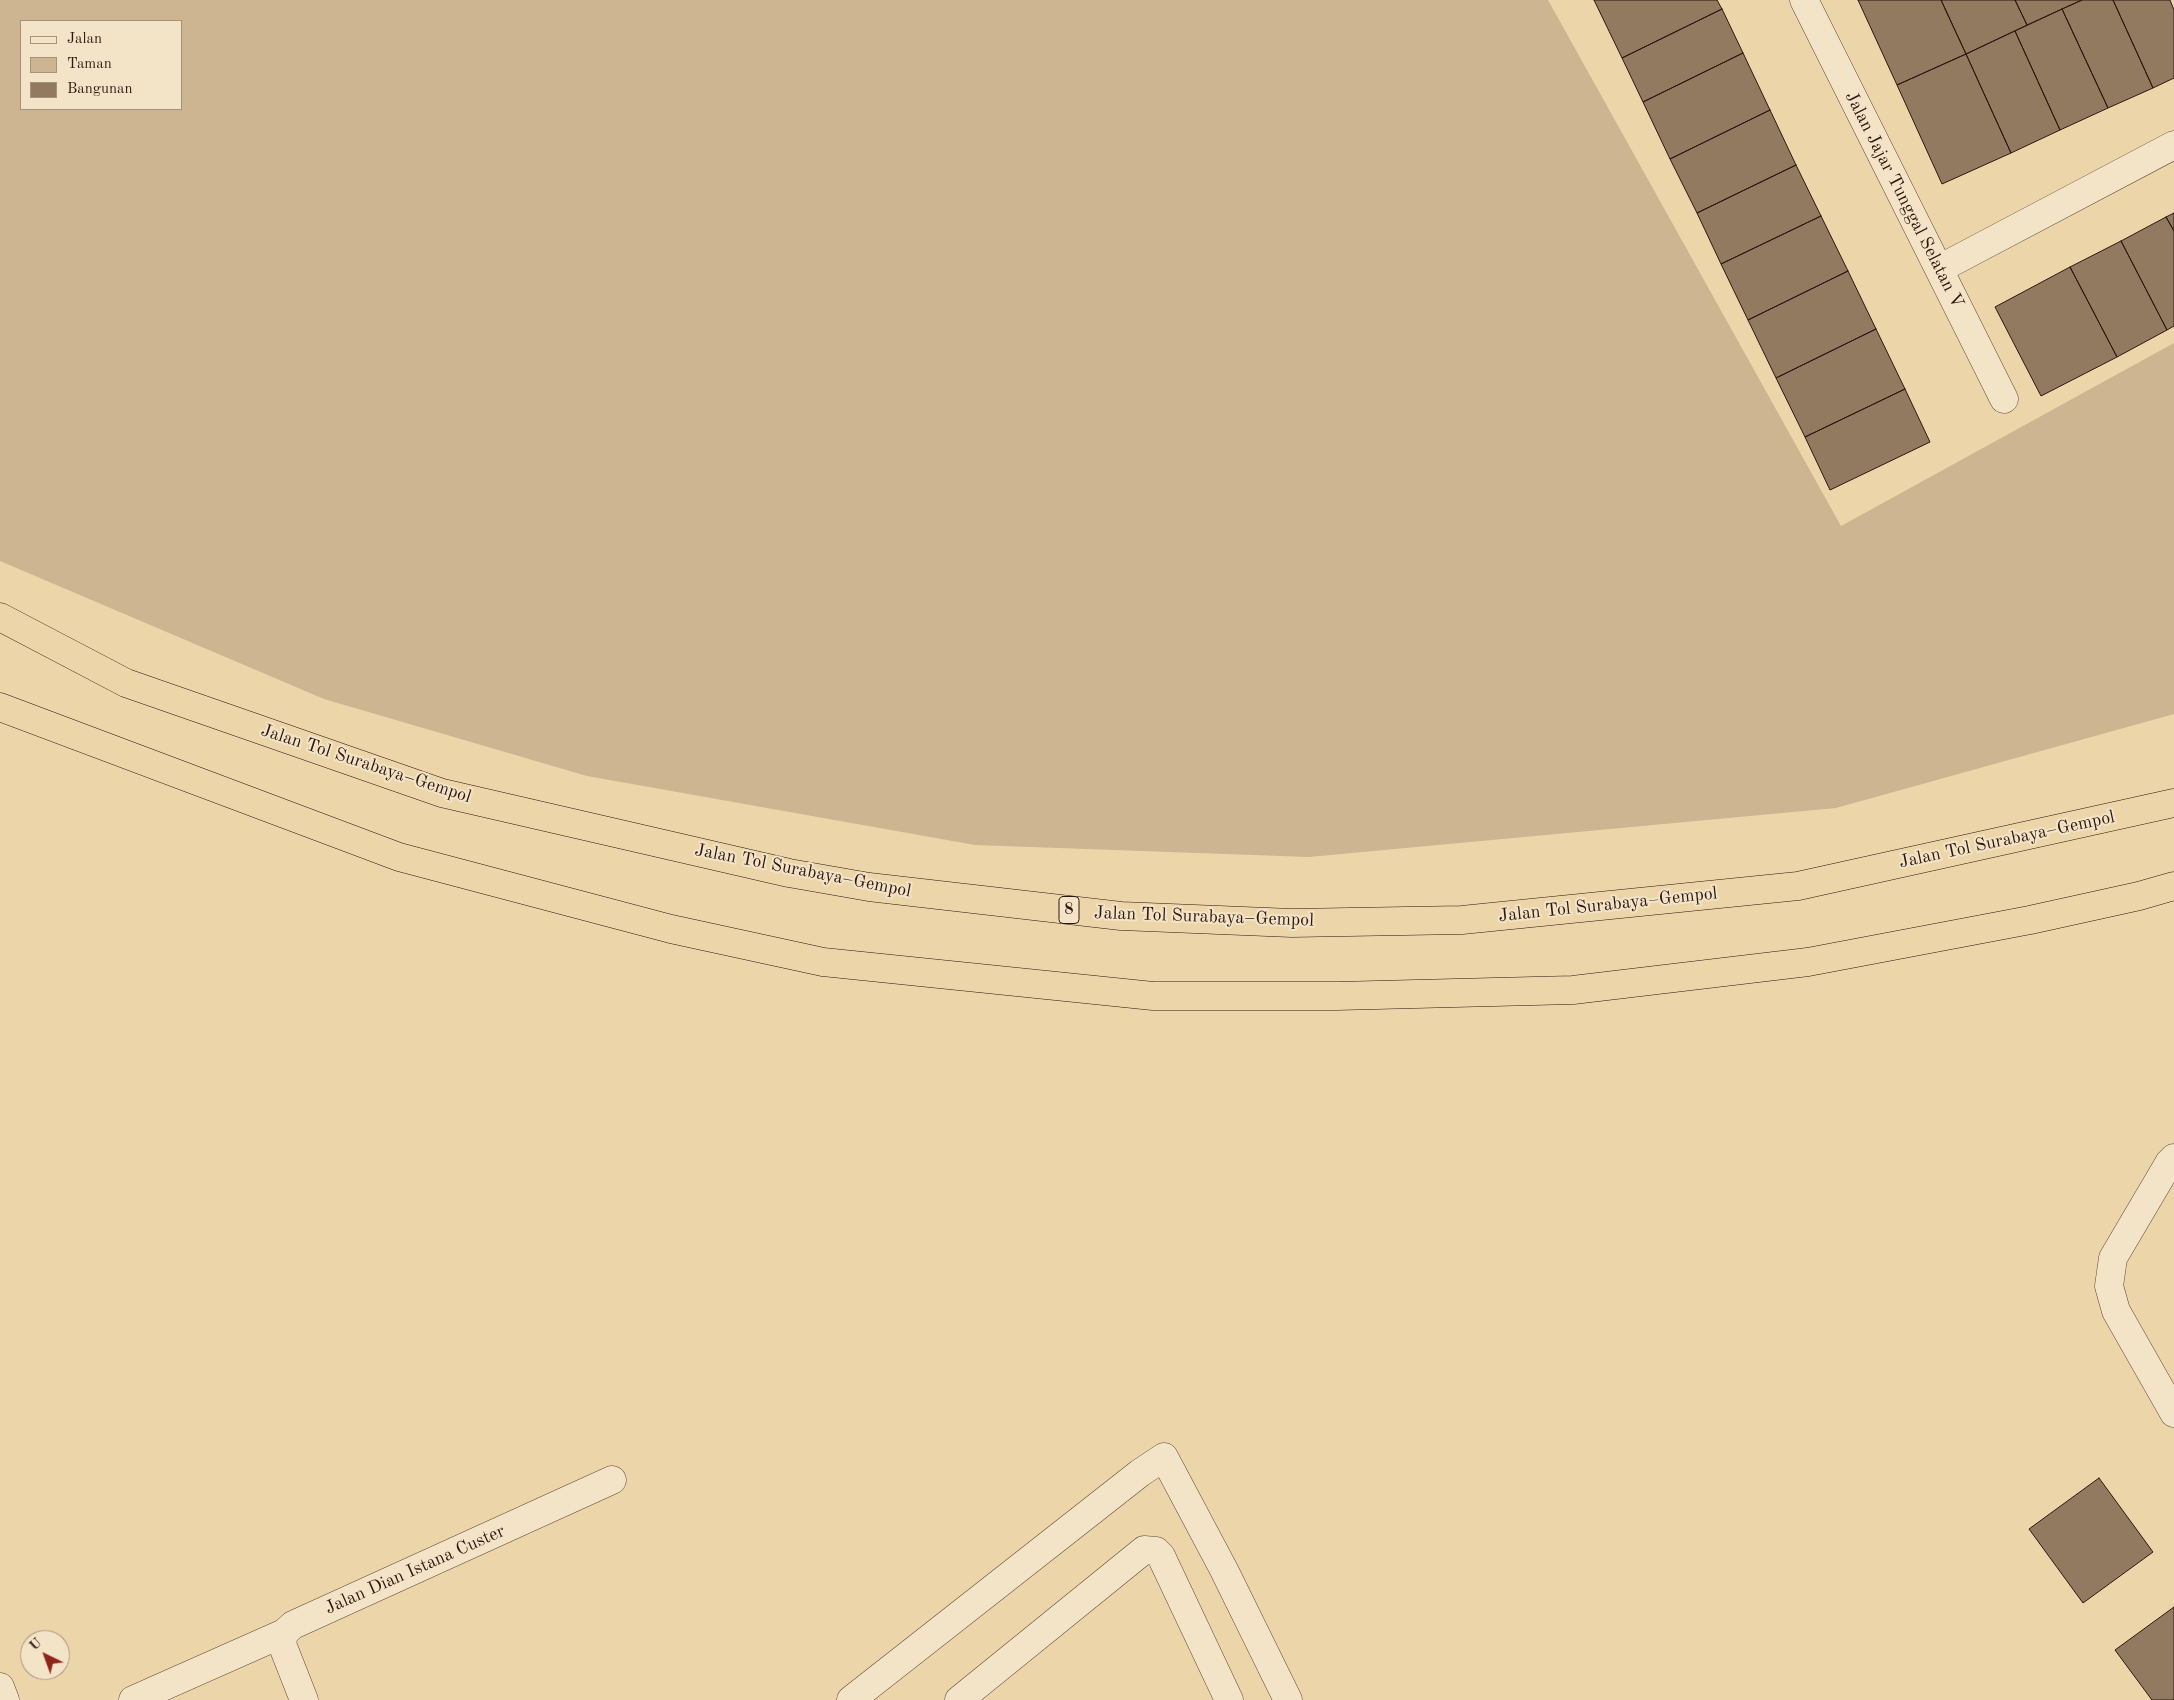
<!DOCTYPE html>
<html>
<head>
<meta charset="utf-8">
<style>
  body { margin:0 }
  #map { position:relative; width:2174px; height:1700px; overflow:hidden; background:#edd5aa; font-family:"Old Standard TT",serif }
  canvas { display:block }
  .legend { position:absolute; left:20px; top:20px; width:162px; height:90px; box-sizing:border-box; background:#f3e4c8; border:1px solid #a4927e; margin:0; padding:6px 9px; list-style:none; font-size:15px; color:#2d170f }
  .legend li { display:flex; align-items:center; gap:10px; height:25px }
  .legend b { width:25px; border:1px solid #a4927e }
  .north { position:absolute; left:20px; top:1630px; width:50px; height:50px; box-sizing:border-box; background:#f3e4c8; border:1px solid #a4927e; border-radius:50%; rotate:318deg; font-size:14px; font-weight:700; line-height:20px; text-align:center; color:#2d170f }
  .north::after { content:''; display:block; margin:auto; width:18px; height:22px; background:#8f2418; clip-path:polygon(50% 0,100% 100%,50% 72%,0 100%) }
</style>
</head>
<body>
<div id="map">
<canvas width="2174" height="1700"></canvas>
<ul class="legend">
<li><b style="height:6px;background:#f3e4c8"></b>Jalan</li>
<li><b style="height:14px;background:#ccb590"></b>Taman</li>
<li><b style="height:14px;background:#917a60"></b>Bangunan</li>
</ul>
<div class="north">U</div>
</div>
<script>
const c = document.querySelector('canvas').getContext('2d');
c.lineJoin = 'round';
function paint(path, color) {
  c.fillStyle = color;
  c.fill(path, 'evenodd');
}
function poly(rows) {
  const path = new Path2D();
  for (const r of rows) {
    path.moveTo(r[0], r[1]);
    for (let i = 2; i < r.length; i += 2) path.lineTo(r[i], r[i + 1]);
  }
  return path;
}
function trace(path, color, width, dash) {
  c.strokeStyle = color;
  c.lineWidth = width;
  c.lineCap = dash ? 'butt' : 'round';
  c.setLineDash(dash || []);
  c.stroke(path);
}
function write(font, color, halo, rows, align = 'center') {
  c.font = font + ' "Old Standard TT",serif';
  c.lineWidth = 4;
  c.setLineDash([]);
  c.textBaseline = 'middle';
  c.strokeStyle = halo;
  c.fillStyle = color;
  for (const [text, x, y, turn = 0] of rows) {
    c.save();
    c.translate(x, y);
    c.rotate((+turn || 0) * Math.PI / 180);
    c.textAlign = isNaN(turn) ? turn : align;
    if (halo) c.strokeText(text, 0, 0);
    c.fillText(text, 0, 0);
    c.restore();
  }
}
const green = poly([
  [0,0,1548,0,1841,526,2174,343,2174,714,1836,808,1309,857,975,845,587,776,324,699,0,561],
  [21,21,181,21,181,109,21,109]
]);
const building = poly([
  [1594,0,1717,0,1722,9,1622,58,1594,0],
  [1858,0,1941,0,1966,54,1897,85,1858,0],
  [1941,0,2015,0,2027,25,1966,54,1941,0],
  [2015,0,2082,0,2027,25,2015,0],
  [2082,0,2113,0,2153,88,2108,108,2062,9,2082,0],
  [2113,0,2170,0,2174,10,2174,78,2153,88,2113,0],
  [1722,9,1743,53,1643,102,1622,58,1722,9],
  [2062,9,2108,108,2060,130,2015,31,2062,9],
  [2015,31,2060,130,2011,153,1966,54,2015,31],
  [1743,53,1770,110,1670,159,1643,102,1743,53],
  [1966,54,2011,153,1942,184,1897,85,1966,54],
  [1770,110,1796,165,1697,213,1670,159,1770,110],
  [1796,165,1821,216,1721,264,1697,213,1796,165],
  [2174,213,2174,231,2166,217,2174,213],
  [1821,216,1848,271,1748,320,1721,264,1821,216],
  [2166,217,2174,231,2174,326,2167,330,2121,241,2166,217],
  [2121,241,2167,330,2117,357,2070,267,2121,241],
  [2070,267,2117,357,2041,396,1995,307,2070,267],
  [1848,271,1876,329,1776,378,1748,320,1848,271],
  [1876,329,1905,389,1805,437,1776,378,1876,329],
  [1905,389,1930,442,1830,490,1805,437,1905,389],
  [2099,1478,2153,1552,2083,1603,2029,1529,2099,1478],
  [2174,1607,2174,1700,2152,1700,2115,1650,2174,1607]
]);
const minor = poly([
  [1804,0,2004,399],
  [1939,269,2174,145],
  [2174,1158,2169,1163,2113,1258,2109,1286,2116,1311,2174,1413],
  [0,1687,5,1700],
  [133,1700,284,1633],
  [304,1700,282,1644,284,1633,293,1625,612,1480],
  [851,1700,1140,1473,1164,1457,1224,1570,1288,1700],
  [959,1700,1144,1550,1156,1551,1161,1556,1229,1700]
]);
const highway = poly([
  [0,617,126,683,442,793,789,873,869,887,1121,916,1292,923,1462,920,1798,886,2174,803],
  [0,707,399,857,671,929,823,962,1153,996,1337,996,1573,990,1808,962,2030,920,2139,896,2174,886]
]);
const shields = [
  [1069,910,20]
];
const shieldNames = [
  ["8",1069,910]
];
const streetNames = [
  ["Jalan Jajar Tunggal Selatan V",1904,200,63],
  ["Jalan Tol Surabaya–Gempol",366,764,18],
  ["Jalan Tol Surabaya–Gempol",2007,840,-12],
  ["Jalan Tol Surabaya–Gempol",803,871,11],
  ["Jalan Tol Surabaya–Gempol",1608,905,-6],
  ["Jalan Tol Surabaya–Gempol",1204,917,2],
  ["Jalan Dian Istana Custer",415,1570,-24]
];
paint(green, '#ccb590');
paint(building, '#917a60');
trace(building, '#2d170f', 1);
trace(minor, '#5d4636', 29);
trace(highway, '#2d170f', 29);
trace(minor, '#f3e4c8', 28);
trace(highway, '#edd5aa', 28);
for (const [x, y, w] of shields) {
  const box = new Path2D();
  box.roundRect(x - w / 2, y - 13.5, w, 27, 4);
  c.fillStyle = '#f3e4c8';
  c.fill(box);
  trace(box, '#2d170f', 1);
}
write('bold 16px', '#2d170f', null, shieldNames);
write('18px', '#2d170f', '#f3e4c8', streetNames);
</script>
</body>
</html>
